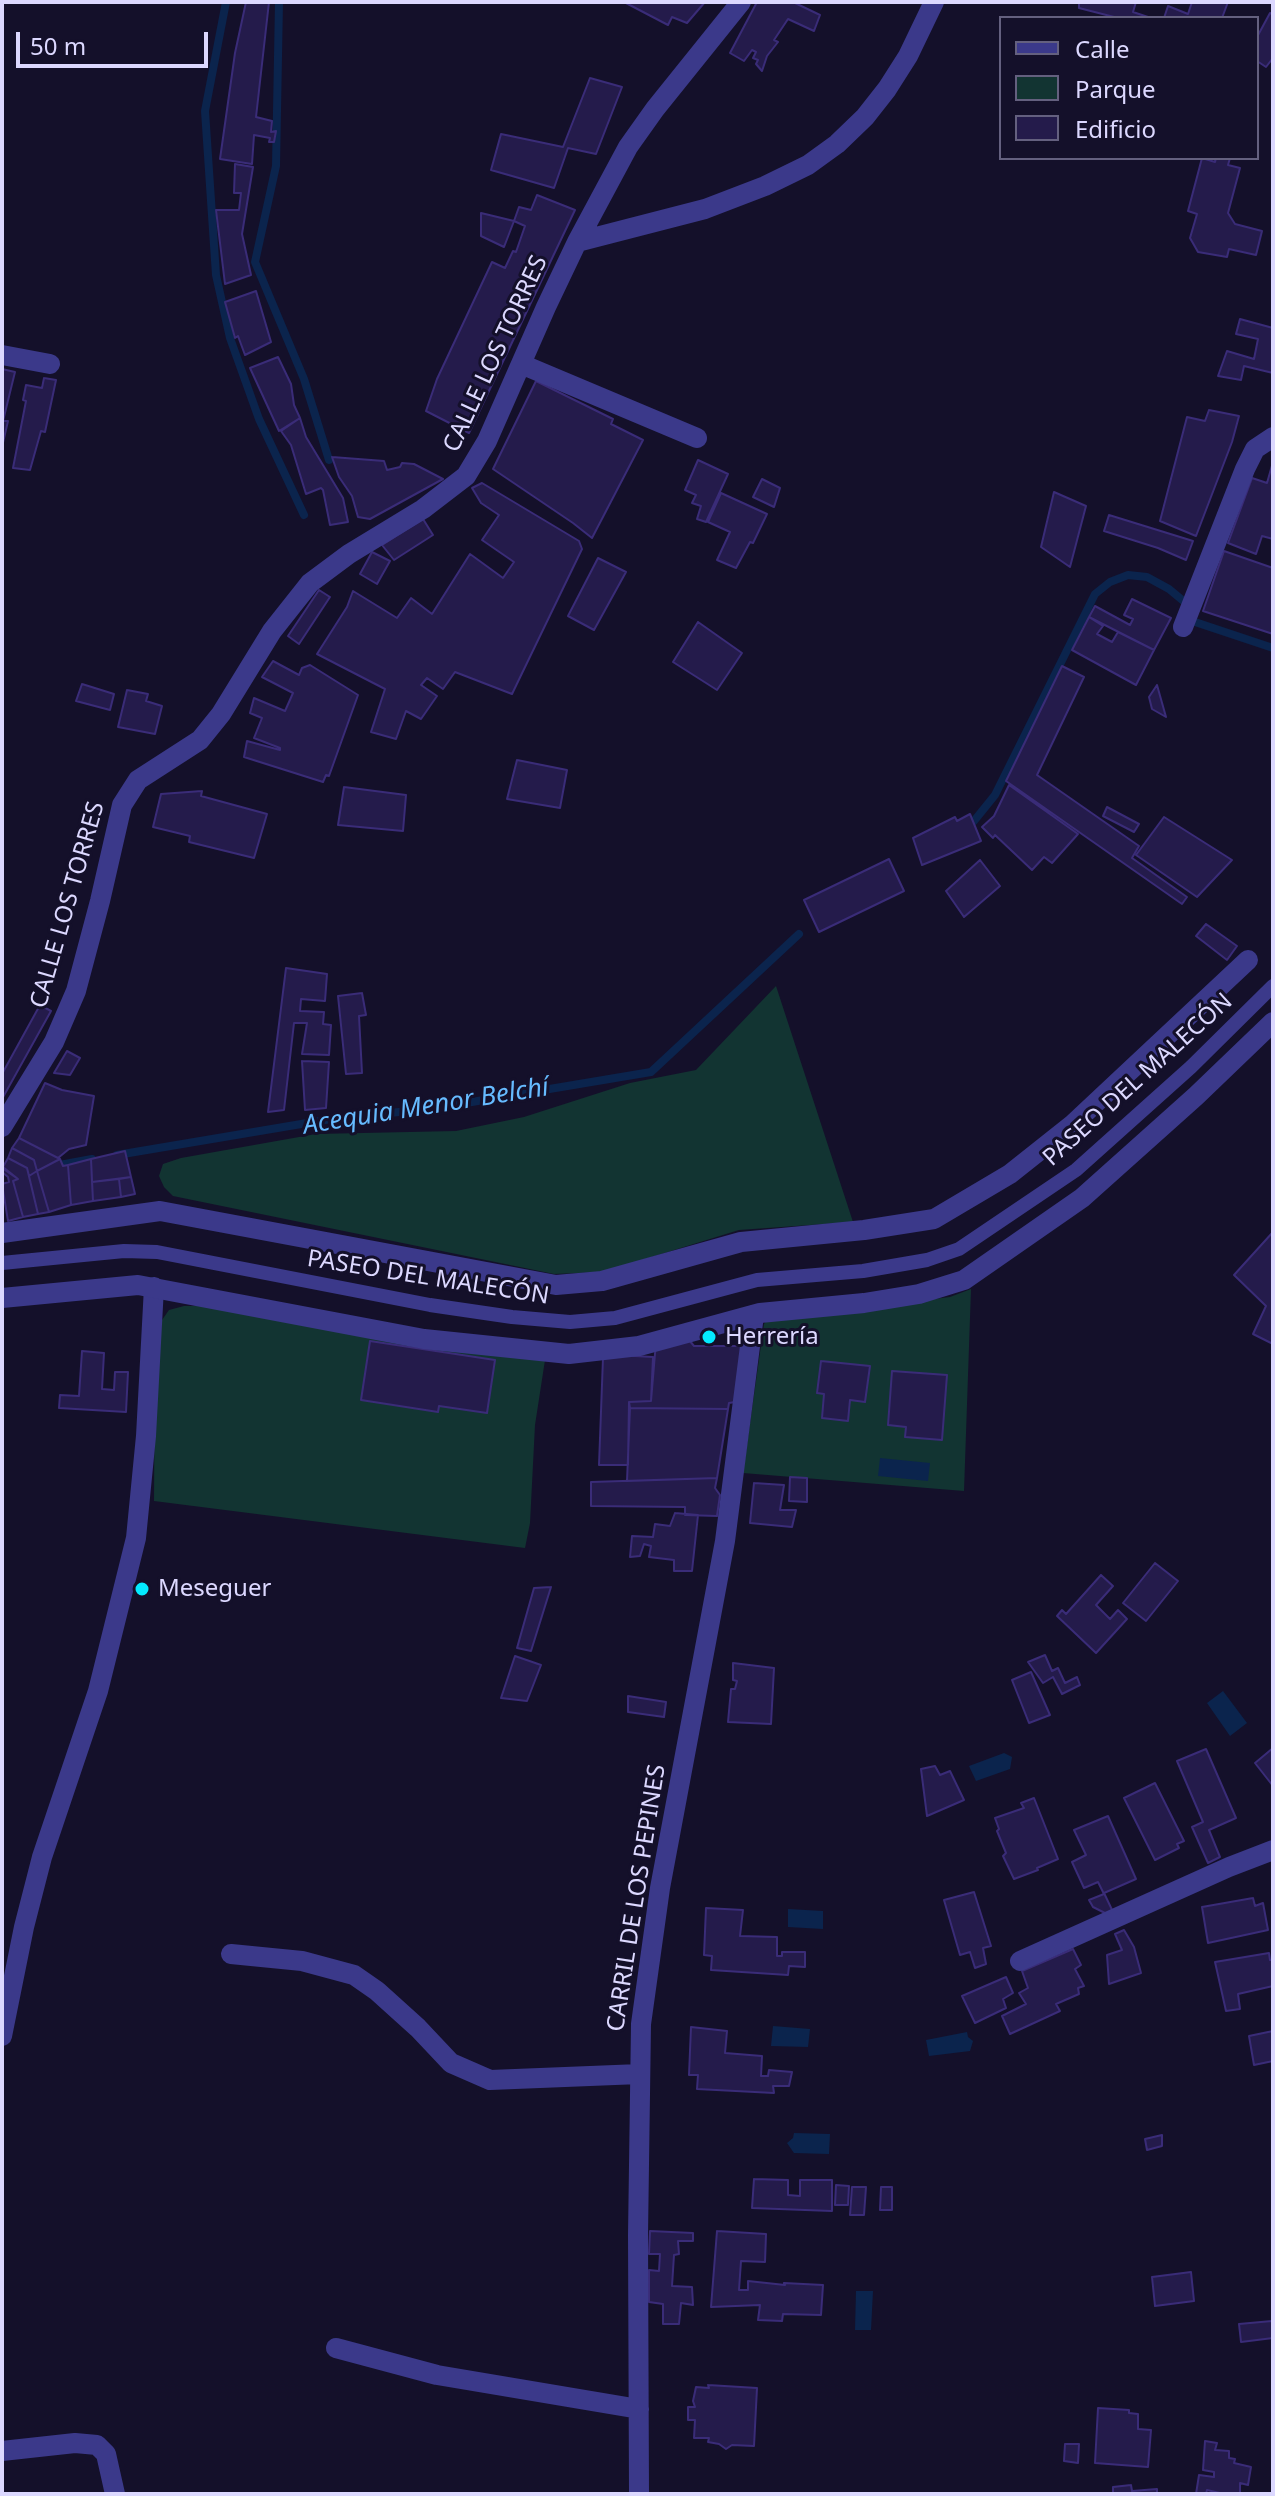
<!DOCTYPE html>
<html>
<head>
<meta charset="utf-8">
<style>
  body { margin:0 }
  #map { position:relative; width:1275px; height:2496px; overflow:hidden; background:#14102a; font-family:"Noto Sans",sans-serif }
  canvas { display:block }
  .frame { position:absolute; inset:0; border:4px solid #dcd8ff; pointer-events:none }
  .legend { position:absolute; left:999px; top:16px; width:260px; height:144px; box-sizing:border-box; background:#14102a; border:2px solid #64607f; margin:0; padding:10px 14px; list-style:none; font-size:24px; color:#dcd8ff }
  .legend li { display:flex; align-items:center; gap:16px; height:40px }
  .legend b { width:40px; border:2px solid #64607f }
  .scale { position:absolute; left:16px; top:32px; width:192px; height:36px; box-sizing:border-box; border:4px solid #dcd8ff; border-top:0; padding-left:10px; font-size:24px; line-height:28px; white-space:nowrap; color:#dcd8ff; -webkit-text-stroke:6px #14102a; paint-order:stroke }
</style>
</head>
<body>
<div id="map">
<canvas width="1275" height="2496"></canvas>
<div class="frame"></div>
<ul class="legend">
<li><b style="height:10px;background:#3b398a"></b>Calle</li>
<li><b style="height:22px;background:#123432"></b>Parque</li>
<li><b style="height:22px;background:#241b4b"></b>Edificio</li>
</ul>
<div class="scale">50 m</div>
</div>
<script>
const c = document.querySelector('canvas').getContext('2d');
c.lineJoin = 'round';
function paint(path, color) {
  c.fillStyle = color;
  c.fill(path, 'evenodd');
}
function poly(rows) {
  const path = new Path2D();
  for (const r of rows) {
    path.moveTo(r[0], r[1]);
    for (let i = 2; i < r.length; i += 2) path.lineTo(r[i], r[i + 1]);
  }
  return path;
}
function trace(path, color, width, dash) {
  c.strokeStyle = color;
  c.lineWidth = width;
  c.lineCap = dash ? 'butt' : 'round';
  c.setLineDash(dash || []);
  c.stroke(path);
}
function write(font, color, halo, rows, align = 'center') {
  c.font = font + ' "Noto Sans",sans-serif';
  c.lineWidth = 6;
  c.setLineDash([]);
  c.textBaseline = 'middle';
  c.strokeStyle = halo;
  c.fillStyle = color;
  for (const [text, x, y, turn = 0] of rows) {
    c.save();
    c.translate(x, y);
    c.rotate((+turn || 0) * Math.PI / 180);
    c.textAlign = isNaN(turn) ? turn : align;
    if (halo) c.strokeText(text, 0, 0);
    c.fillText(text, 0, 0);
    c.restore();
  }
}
const green = poly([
  [776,986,853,1222,739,1230,603,1272,554,1274,173,1196,164,1187,159,1176,163,1164,181,1158,316,1134,456,1131,524,1117,630,1083,696,1070],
  [971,1289,964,1491,743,1473,764,1324,767,1320,950,1297],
  [184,1306,203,1306,545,1360,535,1425,530,1523,525,1548,154,1501,155,1330,169,1310]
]);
const water = poly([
  [880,1458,930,1463,928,1481,878,1476],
  [1223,1691,1247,1723,1230,1736,1207,1703],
  [1004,1753,1012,1757,1010,1769,976,1781,969,1766],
  [788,1909,823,1911,823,1929,788,1927],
  [773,2026,810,2029,808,2047,771,2046],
  [967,2032,968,2037,973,2041,970,2051,929,2056,926,2040],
  [794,2133,830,2134,829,2154,794,2153,787,2143,793,2138],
  [856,2291,873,2291,871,2330,855,2330]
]);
const stream = poly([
  [226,2,205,111,216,275,230,338,259,419,304,515],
  [279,2,276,166,255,262,304,379,329,460],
  [1192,621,1273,648],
  [974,821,995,795,1095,594,1110,582,1128,575,1147,577,1169,589,1187,604],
  [117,1155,337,1118,430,1109,651,1072,799,934],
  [54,1166,92,1159]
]);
const building = poly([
  [246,2,269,2,256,117,272,121,271,132,276,131,274,142,269,142,270,138,254,135,252,164,220,159,235,53,246,2],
  [624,2,650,3,705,2,687,23,672,17,668,25,624,2],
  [757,2,793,2,820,15,814,31,788,19,774,40,778,42,767,56,762,71,756,64,758,60,753,58,756,52,752,50,744,61,730,53,757,2],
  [1079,2,1136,2,1133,12,1148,17,1118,18,1079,8,1079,2],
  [1192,2,1228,2,1222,18,1164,18,1168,6,1188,14,1192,2],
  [1270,13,1273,14,1273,58,1266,67,1257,61,1257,37,1270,13],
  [590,78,622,87,596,154,568,148,554,188,491,170,501,134,563,147,590,78],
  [1202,158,1215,162,1216,158,1230,158,1228,165,1240,168,1228,213,1235,224,1262,231,1256,255,1229,249,1227,257,1198,252,1190,238,1197,214,1188,211,1202,158],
  [235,164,253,167,242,234,251,275,225,284,216,210,239,210,241,193,234,193,235,164],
  [537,195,575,210,469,433,426,411,437,379,492,262,505,268,513,251,516,252,525,226,514,221,519,207,531,210,537,195],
  [481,213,514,221,504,247,481,236,481,213],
  [256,291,271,342,245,355,238,336,235,338,225,302,256,291],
  [1240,319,1273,328,1273,373,1244,366,1241,380,1218,376,1227,351,1254,359,1258,339,1236,334,1240,319],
  [278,357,291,384,294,405,300,418,279,431,250,368,278,357],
  [2,369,15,372,3,421,8,421,2,447,2,369],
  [44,378,56,380,45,432,41,431,30,470,13,468,26,401,23,400,26,385,42,388,44,378],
  [536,381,613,419,611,424,643,440,592,538,573,523,493,469,536,381],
  [1209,410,1239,416,1232,442,1196,536,1160,521,1187,417,1205,421,1209,410],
  [300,418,306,437,343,498,348,522,330,525,323,490,321,488,306,494,291,445,281,431,300,418],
  [332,457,384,461,387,470,400,467,402,463,414,464,443,479,370,519,358,517,352,496,339,477,332,457],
  [698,460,728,474,706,522,697,519,701,506,692,503,696,495,685,490,698,460],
  [1273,462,1273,539,1262,536,1256,554,1228,543,1252,478,1267,483,1273,462],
  [762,479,780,488,774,507,753,497,762,479],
  [482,483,579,541,582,549,512,694,455,672,443,689,427,678,421,685,437,696,421,719,406,711,396,739,371,732,385,689,317,654,347,607,353,591,397,618,411,598,432,614,470,554,503,578,514,562,482,540,499,515,481,503,472,488,482,483],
  [1054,492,1086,506,1070,567,1041,547,1054,492],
  [721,493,767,514,753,543,750,542,736,568,717,560,730,532,708,522,721,493],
  [1109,515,1193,541,1186,560,1158,548,1104,531,1109,515],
  [423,519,433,535,394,560,382,545,423,519],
  [1224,551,1273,568,1273,634,1203,611,1224,551],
  [372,552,390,561,377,584,360,574,372,552],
  [598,558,626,572,594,630,568,616,598,558],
  [319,590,330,597,299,644,288,636,319,590],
  [1132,599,1171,618,1154,650,1089,617,1095,606,1130,625,1133,619,1124,615,1132,599],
  [1089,617,1103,626,1097,634,1112,642,1118,632,1154,650,1136,685,1072,650,1089,617],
  [698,622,742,653,717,690,673,662,698,622],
  [273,661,299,675,302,668,310,665,358,695,329,776,326,775,323,782,244,757,247,741,280,750,280,748,254,738,262,718,250,713,254,698,285,711,293,693,262,677,273,661],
  [1062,666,1084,677,1037,775,1139,846,1132,858,1187,897,1182,904,1006,781,1062,666],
  [82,684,114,694,110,710,76,701,82,684],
  [1157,685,1166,717,1152,709,1149,697,1157,685],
  [127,690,148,694,146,701,162,706,155,734,118,727,127,690],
  [517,760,567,770,560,808,507,799,517,760],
  [1009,785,1078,834,1052,863,1044,857,1032,870,995,835,993,838,982,827,994,816,1009,785],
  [344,787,406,795,403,831,338,825,344,787],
  [202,791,201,796,267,814,254,858,189,842,190,836,153,827,161,794,202,791],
  [1107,807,1139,824,1134,832,1103,816,1107,807],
  [970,814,981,841,922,865,913,838,955,817,957,821,970,814],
  [1164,817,1232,860,1197,897,1136,855,1164,817],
  [889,859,904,891,819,932,804,900,889,859],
  [980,860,1000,886,964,917,946,891,980,860],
  [1206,924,1237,946,1227,960,1196,936,1206,924],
  [286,968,327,974,325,1001,301,999,300,1011,324,1012,323,1024,331,1025,329,1055,302,1054,307,1023,294,1023,284,1110,268,1112,286,968],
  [362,993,366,1015,359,1016,362,1073,346,1074,338,996,362,993],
  [40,1005,51,1011,2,1099,2,1074,40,1005],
  [67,1051,80,1058,70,1075,54,1073,67,1051],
  [302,1061,329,1062,326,1108,305,1110,302,1061],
  [45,1083,62,1090,94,1096,86,1145,69,1149,58,1158,19,1138,45,1083],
  [19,1138,58,1158,60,1159,37,1171,34,1160,12,1148,19,1138],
  [12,1148,34,1160,37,1171,29,1176,27,1168,8,1158,12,1148],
  [125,1151,131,1177,92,1182,91,1159,125,1151],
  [8,1158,27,1168,38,1214,23,1217,13,1181,18,1179,3,1167,8,1158],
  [60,1159,63,1166,68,1165,71,1205,49,1212,37,1171,60,1159],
  [91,1159,93,1201,71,1205,68,1165,91,1159],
  [2,1168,18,1179,13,1181,23,1217,8,1221,2,1184,9,1182,8,1177,2,1172,2,1168],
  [37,1171,49,1212,38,1214,29,1176,37,1171],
  [131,1177,135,1194,121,1197,119,1179,131,1177],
  [119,1179,121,1197,93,1201,92,1182,119,1179],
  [1273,1232,1273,1341,1271,1343,1253,1334,1266,1306,1234,1275,1273,1232],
  [685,1335,694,1346,742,1346,735,1402,729,1403,728,1409,630,1408,629,1402,651,1401,656,1342,685,1335],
  [370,1341,495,1360,487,1413,439,1406,438,1412,361,1400,370,1341],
  [82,1351,104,1353,102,1389,114,1390,115,1372,128,1372,126,1412,59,1408,60,1395,79,1396,82,1351],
  [617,1355,653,1357,651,1401,629,1402,628,1465,599,1465,603,1358,617,1355],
  [821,1361,870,1366,865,1402,850,1400,848,1421,822,1418,824,1394,817,1393,821,1361],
  [892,1371,947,1375,942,1440,905,1437,906,1427,888,1425,892,1371],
  [630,1408,728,1409,717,1478,627,1481,630,1408],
  [790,1477,807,1478,807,1502,789,1501,790,1477],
  [717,1478,715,1488,720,1495,717,1516,685,1515,685,1507,591,1506,591,1482,717,1478],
  [754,1483,784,1485,780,1510,796,1510,792,1527,750,1523,754,1483],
  [675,1513,698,1515,692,1571,674,1571,674,1560,649,1557,651,1546,644,1544,640,1556,630,1557,632,1536,653,1537,655,1524,670,1526,675,1513],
  [1155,1563,1178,1581,1146,1621,1123,1603,1155,1563],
  [1101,1575,1113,1586,1096,1605,1110,1619,1118,1610,1127,1619,1096,1653,1057,1616,1062,1610,1066,1614,1101,1575],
  [551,1587,531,1651,517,1648,534,1588,551,1587],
  [1045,1655,1052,1671,1058,1668,1065,1683,1077,1677,1080,1685,1062,1694,1053,1677,1043,1683,1028,1662,1045,1655],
  [515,1656,541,1665,527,1701,501,1698,515,1656],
  [733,1663,774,1668,771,1724,728,1722,731,1689,735,1689,737,1681,733,1680,733,1663],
  [1031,1672,1050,1715,1029,1723,1012,1680,1031,1672],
  [628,1696,666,1702,664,1717,628,1712,628,1696],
  [1273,1748,1273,1786,1255,1763,1273,1748],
  [1206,1749,1236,1818,1209,1830,1220,1857,1208,1863,1192,1827,1203,1822,1177,1761,1206,1749],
  [935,1766,940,1775,950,1771,964,1800,927,1816,921,1769,935,1766],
  [1155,1783,1184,1841,1177,1844,1179,1848,1155,1860,1124,1798,1155,1783],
  [1034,1798,1058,1859,1037,1868,1038,1870,1014,1879,1003,1856,1006,1853,997,1831,999,1829,995,1818,1024,1808,1021,1803,1034,1798],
  [1108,1816,1136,1879,1104,1893,1114,1914,1109,1915,1093,1907,1089,1900,1104,1894,1098,1882,1084,1888,1072,1862,1086,1855,1074,1830,1108,1816],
  [974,1892,991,1946,983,1948,986,1964,975,1968,970,1952,960,1955,944,1900,974,1892],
  [1253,1898,1255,1906,1263,1903,1268,1930,1208,1943,1202,1907,1253,1898],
  [706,1908,743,1910,740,1936,777,1937,777,1956,782,1956,782,1952,805,1952,805,1967,789,1966,788,1975,711,1970,712,1956,704,1955,706,1908],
  [1124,1930,1134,1947,1141,1973,1109,1984,1107,1955,1122,1950,1115,1934,1124,1930],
  [1073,1949,1081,1965,1075,1969,1084,1986,1078,1988,1079,1994,1056,2004,1060,2011,1010,2034,1002,2016,1026,2004,1019,1993,1028,1988,1022,1971,1073,1949],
  [1269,1953,1270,1960,1273,1960,1273,1986,1238,1994,1240,2009,1226,2011,1215,1962,1269,1953],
  [1006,1977,1013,1993,1003,1999,1006,2008,975,2023,962,1996,1006,1977],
  [691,2027,727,2031,725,2053,762,2056,761,2076,768,2076,769,2070,792,2072,789,2086,773,2086,774,2093,697,2089,698,2075,689,2075,691,2027],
  [1273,2031,1273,2061,1254,2065,1249,2036,1273,2031],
  [1162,2135,1162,2146,1147,2150,1145,2139,1162,2135],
  [754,2179,788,2180,788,2195,800,2196,800,2180,832,2180,832,2211,752,2208,754,2179],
  [836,2185,849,2186,848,2205,835,2205,836,2185],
  [852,2187,866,2187,864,2215,850,2215,852,2187],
  [881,2187,892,2187,892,2210,880,2210,881,2187],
  [650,2231,693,2233,693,2241,678,2241,679,2254,674,2255,672,2286,692,2287,693,2305,681,2303,679,2324,663,2324,663,2304,649,2302,649,2270,659,2271,660,2254,649,2254,650,2231],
  [717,2231,766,2234,765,2262,741,2261,739,2290,748,2290,748,2281,785,2285,784,2283,823,2285,821,2315,783,2314,782,2321,758,2320,760,2305,711,2307,717,2231],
  [1191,2272,1194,2301,1155,2306,1152,2277,1191,2272],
  [1272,2321,1273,2338,1241,2342,1239,2324,1272,2321],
  [708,2385,757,2388,754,2446,732,2445,726,2449,719,2444,708,2442,709,2438,694,2438,695,2420,688,2420,688,2407,695,2407,693,2401,696,2387,709,2388,708,2385],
  [1098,2408,1129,2410,1129,2413,1138,2414,1138,2429,1151,2430,1148,2467,1095,2463,1098,2408],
  [1205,2441,1217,2443,1215,2450,1229,2451,1229,2458,1235,2459,1234,2463,1251,2467,1248,2485,1240,2483,1240,2494,1242,2494,1224,2494,1207,2490,1206,2494,1196,2494,1199,2475,1214,2477,1214,2472,1203,2470,1205,2441],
  [1065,2444,1079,2444,1078,2463,1064,2461,1065,2444],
  [1131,2485,1132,2491,1157,2489,1157,2494,1113,2494,1113,2487,1131,2485]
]);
const pedestrian = poly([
  [2,1263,124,1251,157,1252,430,1305,512,1317,570,1322,615,1318,757,1280,863,1271,927,1260,959,1249,1076,1170,1191,1067,1273,986]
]);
const minor = poly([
  [577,242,705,209,765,186,808,165,837,144,865,117,887,89,908,56,934,2],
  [2,355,50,364],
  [521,364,697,438],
  [1183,627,1245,469,1255,449,1273,437],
  [2,1127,54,1042,76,991,100,901,122,805,138,780,200,740,221,714,272,631,310,583,349,554,423,509,466,476,487,441,546,307,577,242,628,147,655,109,741,2],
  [2,1233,160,1211,556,1285,602,1281,741,1242,864,1230,934,1219,1010,1174,1073,1124,1248,960],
  [231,1954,302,1961,354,1975,377,1991,418,2028,451,2063,490,2080,640,2074],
  [1020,1961,1229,1867,1273,1850],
  [2,2036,24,1927,42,1857,98,1691,136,1538,146,1436,154,1287],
  [336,2348,437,2375,639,2409],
  [2,2451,75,2443,97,2445,106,2454,115,2494],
  [639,2494,638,2235,641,2024,660,1888,725,1541,754,1315]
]);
const tertiary = poly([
  [2,1298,138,1285,424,1339,569,1354,639,1346,760,1313,864,1303,919,1294,964,1280,1082,1198,1196,1096,1273,1022]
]);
const markers = [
  [709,1337,8,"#04eaff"],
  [142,1589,8,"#04eaff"]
];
const streetNames = [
  ["CALLE LOS TORRES",496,354,-65],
  ["CALLE LOS TORRES",68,905,-74],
  ["PASEO DEL MALECÓN",1138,1080,-42],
  ["PASEO DEL MALECÓN",428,1278,9],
  ["CARRIL DE LOS PEPINES",637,1898,-81]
];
const poiNames = [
  ["Herrería",725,1337],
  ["Meseguer",158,1589]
];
const waterNames = [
  ["Acequia Menor Belchí",426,1107,-9]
];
paint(green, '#123432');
paint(water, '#0b244d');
trace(stream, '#0b244d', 8);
paint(building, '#241b4b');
trace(building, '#3a2c78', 2);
trace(pedestrian, '#3b398a', 14);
trace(minor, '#3b398a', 20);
trace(tertiary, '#3b398a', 20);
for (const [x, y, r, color] of markers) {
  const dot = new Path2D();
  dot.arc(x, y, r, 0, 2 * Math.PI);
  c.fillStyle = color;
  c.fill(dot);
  trace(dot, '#14102a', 3);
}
write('24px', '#dcd8ff', '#14102a', streetNames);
write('24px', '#dcd8ff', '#14102a', poiNames, 'left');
write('italic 26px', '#6bf', '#14102a', waterNames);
</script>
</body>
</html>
